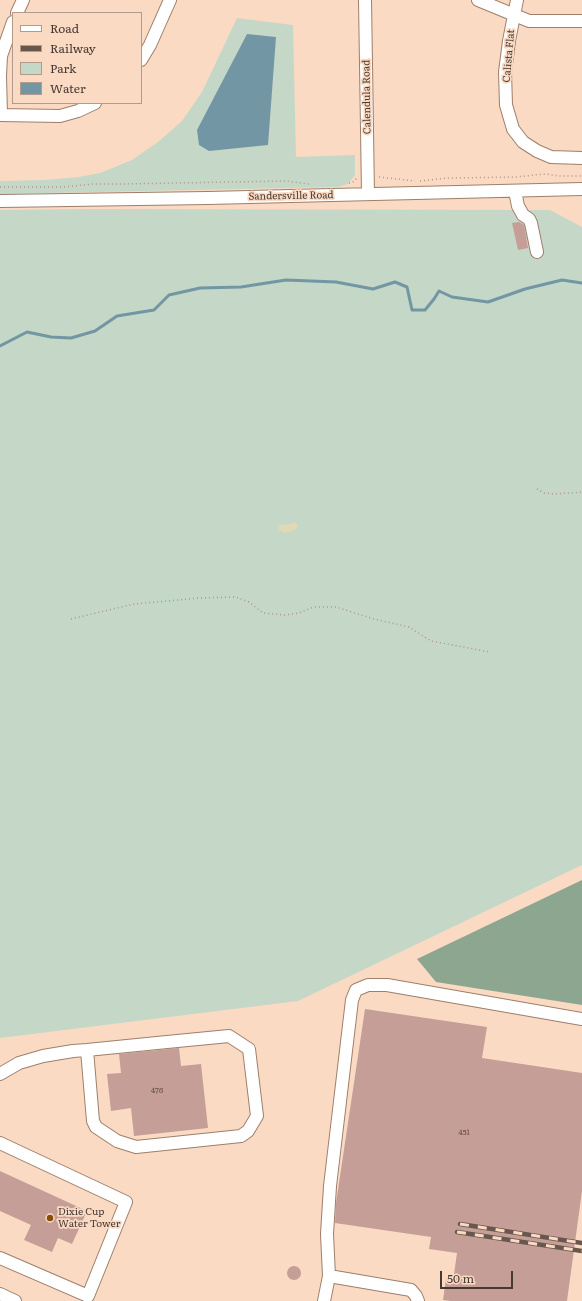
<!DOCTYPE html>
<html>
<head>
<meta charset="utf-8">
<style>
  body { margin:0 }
  #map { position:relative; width:582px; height:1301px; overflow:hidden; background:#fbdac4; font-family:Literata,serif }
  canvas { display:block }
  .legend { position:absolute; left:12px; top:12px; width:130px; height:92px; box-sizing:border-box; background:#fbdac4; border:1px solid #b39a89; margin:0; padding:5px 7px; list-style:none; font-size:12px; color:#473931 }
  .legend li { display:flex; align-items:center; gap:8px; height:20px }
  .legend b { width:20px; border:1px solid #b39a89 }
  .scale { position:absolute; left:440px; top:1271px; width:73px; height:18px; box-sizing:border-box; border:2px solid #473931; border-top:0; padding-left:5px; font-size:12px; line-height:14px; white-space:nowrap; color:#473931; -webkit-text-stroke:3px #fbdac4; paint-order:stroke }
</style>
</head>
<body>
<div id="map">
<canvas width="582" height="1301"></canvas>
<ul class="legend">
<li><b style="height:5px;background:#fff"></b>Road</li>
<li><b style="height:5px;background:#68574c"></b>Railway</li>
<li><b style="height:11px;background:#c5d8c7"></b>Park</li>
<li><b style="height:11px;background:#7396a4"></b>Water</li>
</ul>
<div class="scale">50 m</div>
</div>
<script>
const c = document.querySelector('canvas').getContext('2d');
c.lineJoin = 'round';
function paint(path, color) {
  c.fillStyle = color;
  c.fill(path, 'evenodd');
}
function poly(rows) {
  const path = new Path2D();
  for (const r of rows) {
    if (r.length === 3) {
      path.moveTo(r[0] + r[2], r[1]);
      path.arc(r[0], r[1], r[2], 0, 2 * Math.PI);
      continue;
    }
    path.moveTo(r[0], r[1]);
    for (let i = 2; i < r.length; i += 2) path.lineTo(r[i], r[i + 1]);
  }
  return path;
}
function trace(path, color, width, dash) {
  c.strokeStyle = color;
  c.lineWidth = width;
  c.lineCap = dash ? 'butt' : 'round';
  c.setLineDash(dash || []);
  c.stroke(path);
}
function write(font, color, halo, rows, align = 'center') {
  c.font = font + ' Literata,serif';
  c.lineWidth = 3.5;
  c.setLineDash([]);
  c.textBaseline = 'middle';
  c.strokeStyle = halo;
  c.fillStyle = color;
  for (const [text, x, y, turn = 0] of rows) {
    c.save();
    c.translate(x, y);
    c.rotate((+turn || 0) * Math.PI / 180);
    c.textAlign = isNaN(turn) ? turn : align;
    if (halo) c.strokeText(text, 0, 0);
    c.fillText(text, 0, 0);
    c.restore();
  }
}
const green = poly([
  [237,18,293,25,296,157,355,155,355,175,348,184,338,187,0,194,0,181,45,180,79,177,100,173,132,160,158,142,182,121,202,92],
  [89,209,550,210,582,227,582,865,298,1001,0,1038,0,210]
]);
const forest = poly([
  [582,880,582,1005,436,982,417,959]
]);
const sand = poly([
  [294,522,298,525,295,530,285,533,279,530,279,526,281,525,290,524]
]);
const water = poly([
  [247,34,276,37,268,145,209,151,199,145,197,130]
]);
const stream = poly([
  [0,346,27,332,51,337,71,338,95,331,117,316,154,310,169,295,200,288,241,287,286,280,336,282,373,289,395,282,407,287,412,310,425,310,434,299,439,291,452,297,488,302,525,289,562,280,582,283]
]);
const building = poly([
  [519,222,524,225,528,248,518,250,512,223],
  [365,1009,487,1027,482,1058,582,1073,582,1191,567,1301,451,1301,443,1300,446,1279,453,1281,457,1253,429,1249,431,1237,335,1223,336,1203],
  [179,1048,181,1066,201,1064,208,1128,134,1136,131,1108,111,1111,107,1074,121,1073,119,1054],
  [0,1171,87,1211,72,1244,58,1238,52,1252,24,1240,31,1225,0,1211],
  [294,1273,7]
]);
const path = poly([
  [379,177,415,181],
  [420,181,448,178,516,177,545,174,560,176,582,176],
  [349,183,352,183,357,178],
  [0,187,64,187,93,184,122,184,286,181,309,184],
  [537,489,544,493,555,494,582,492],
  [71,619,134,604,199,598,236,597,249,602,263,613,285,615,299,613,314,607,336,607,374,619,409,627,431,641,490,652]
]);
const minor = poly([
  [365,0,368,194],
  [478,0,529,21,582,21],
  [517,0,509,41,505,72,506,105,513,129,523,142,537,151,551,157,582,158],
  [17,13,23,0],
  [141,60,150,45,170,0],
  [0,115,60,116,78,111,95,103],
  [1,115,0,76,1,56,13,22],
  [515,191,518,206,523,215,529,219,531,223,537,252],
  [0,201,208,198,582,189],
  [0,1074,19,1063,43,1056,73,1051,87,1050,167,1042,229,1036,249,1049,257,1116,248,1131,241,1136,136,1147,117,1141,96,1127,93,1121,87,1050],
  [0,1143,126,1202,88,1296,0,1258],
  [329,1276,411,1290,416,1296,418,1301],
  [0,1294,15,1301],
  [324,1301,329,1276,327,1234,330,1186,352,1000,356,990,368,985,387,985,582,1019]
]);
const rail = poly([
  [460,1224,582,1243],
  [457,1232,582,1251]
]);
const markers = [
  [50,1218,4,"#894c0e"]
];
const numberNames = [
  ["476",157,1091],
  ["451",464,1133]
];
const streetNames = [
  ["Calista Flat",509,56,-85],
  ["Calendula Road",367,97,-91],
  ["Sandersville Road",291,196,-1]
];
const poiNames = [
  ["Dixie Cup",58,1212],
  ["Water Tower",58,1224]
];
paint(green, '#c5d8c7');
paint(forest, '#8ca68f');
paint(sand, '#e2d8b3');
paint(water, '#7396a4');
trace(stream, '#7396a4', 3);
paint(building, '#c59e97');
trace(minor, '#9d7f6b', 14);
trace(path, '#ae9585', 1.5, [1, 3]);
trace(minor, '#fff', 12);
trace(rail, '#68574c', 4.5);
trace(rail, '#fbdac4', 3, [9]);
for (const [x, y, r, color] of markers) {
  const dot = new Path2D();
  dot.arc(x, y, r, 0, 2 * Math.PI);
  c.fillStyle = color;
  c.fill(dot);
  trace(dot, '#fbdac4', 1.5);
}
write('8px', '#66524a', null, numberNames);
write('10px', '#473931', '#fbdac4', streetNames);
write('10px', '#473931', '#fbdac4', poiNames, 'left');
</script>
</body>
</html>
